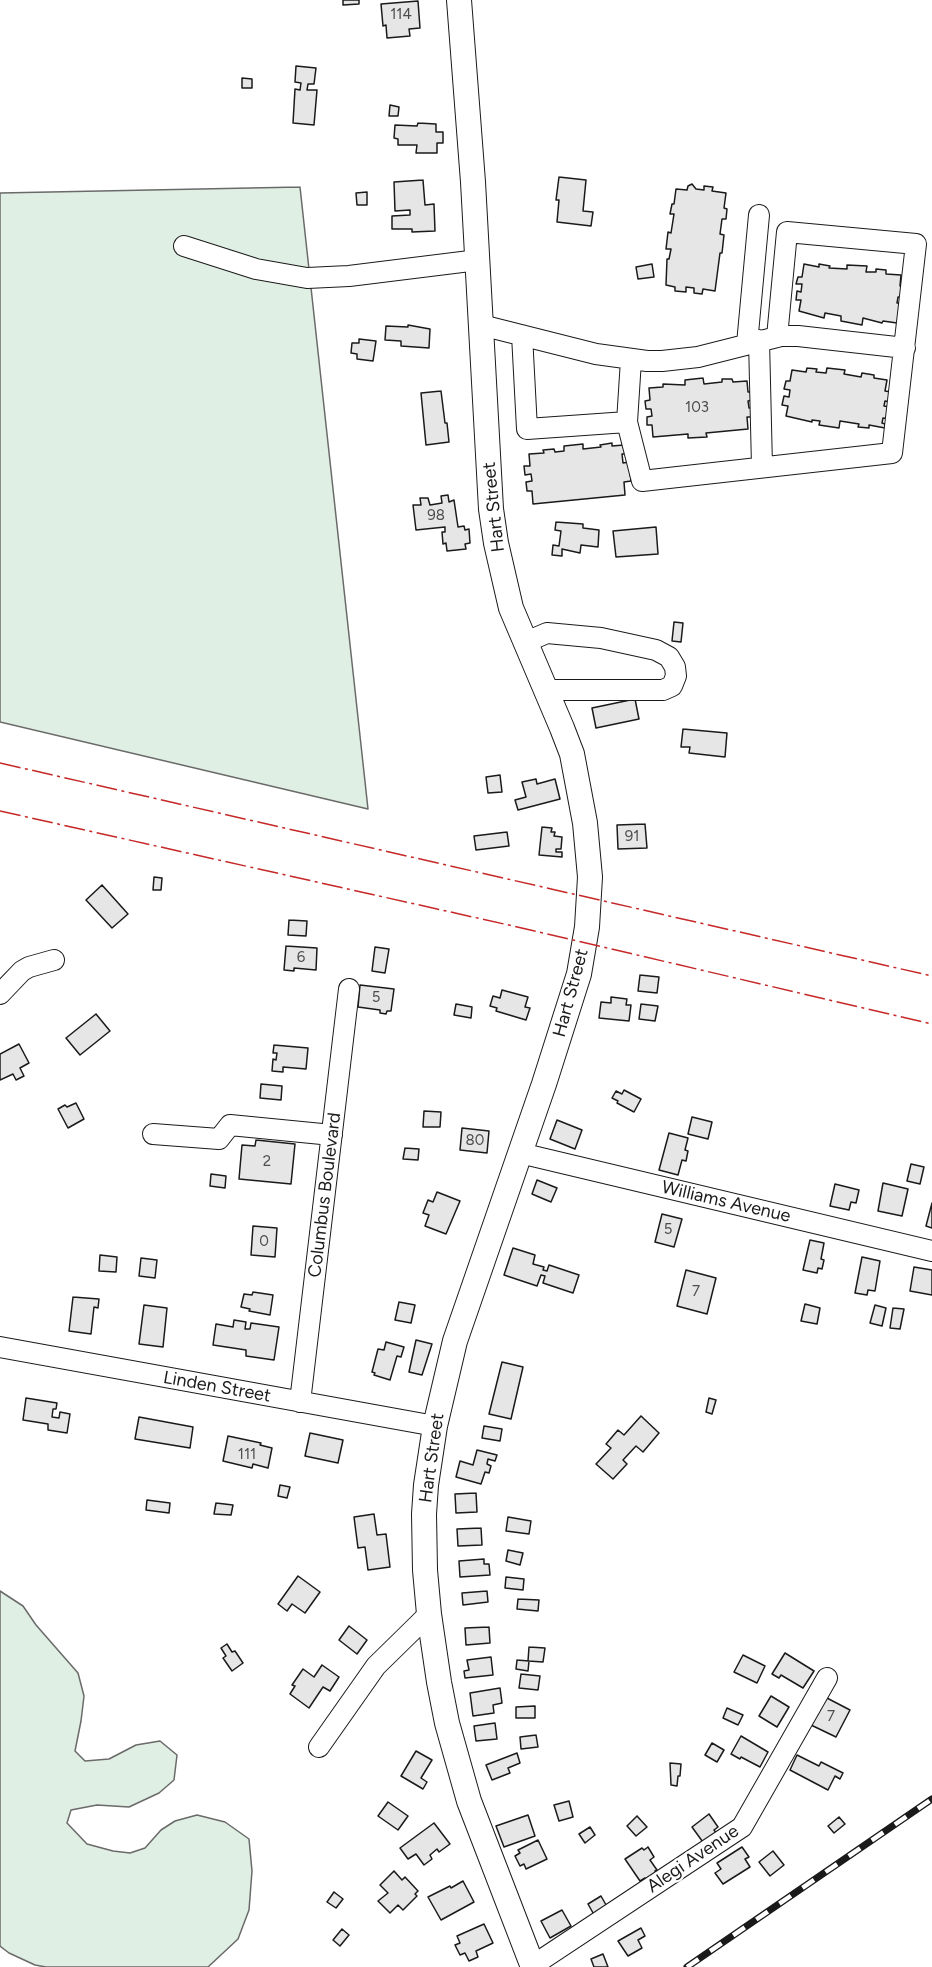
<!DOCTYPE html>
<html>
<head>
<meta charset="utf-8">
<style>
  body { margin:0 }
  canvas { display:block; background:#fff }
</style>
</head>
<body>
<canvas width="932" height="1967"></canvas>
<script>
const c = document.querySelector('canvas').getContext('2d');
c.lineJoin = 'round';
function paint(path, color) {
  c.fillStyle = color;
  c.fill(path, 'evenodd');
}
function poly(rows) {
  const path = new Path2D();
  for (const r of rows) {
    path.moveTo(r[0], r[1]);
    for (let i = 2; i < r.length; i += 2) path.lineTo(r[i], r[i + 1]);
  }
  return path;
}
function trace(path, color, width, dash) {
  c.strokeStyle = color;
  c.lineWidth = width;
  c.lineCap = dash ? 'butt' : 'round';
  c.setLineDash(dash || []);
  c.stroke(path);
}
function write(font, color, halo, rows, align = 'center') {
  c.font = font + ' Figtree,sans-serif';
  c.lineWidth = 4.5;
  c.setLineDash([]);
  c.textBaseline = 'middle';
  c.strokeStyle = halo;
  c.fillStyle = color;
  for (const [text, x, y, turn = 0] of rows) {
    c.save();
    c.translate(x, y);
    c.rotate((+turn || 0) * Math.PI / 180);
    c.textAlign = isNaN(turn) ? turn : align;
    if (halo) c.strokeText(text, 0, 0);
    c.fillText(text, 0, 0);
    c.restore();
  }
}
const green = poly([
  [300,187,368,809,0,722,0,193,300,187],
  [0,1591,23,1606,36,1625,78,1673,84,1696,81,1721,75,1751,85,1761,109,1759,136,1745,160,1741,177,1755,174,1780,159,1793,129,1807,97,1805,71,1810,67,1823,87,1844,113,1851,130,1853,145,1848,161,1830,175,1821,197,1815,225,1822,249,1839,252,1871,249,1910,238,1939,208,1967,46,1967,35,1965,9,1953,0,1946,0,1591]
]);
const building = poly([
  [343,0,359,0,359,4,343,5,343,0],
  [418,1,420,28,409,29,410,36,387,38,386,25,383,26,381,4,418,1],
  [296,66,316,68,314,84,308,84,307,90,317,90,314,125,293,123,295,89,300,90,301,83,295,82,296,66],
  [242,78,252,79,252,88,242,88,242,78],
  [390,105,399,107,398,116,389,116,390,105],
  [418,123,436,124,436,132,443,132,443,143,437,143,437,153,416,153,417,145,398,145,398,139,394,138,395,125,417,126,418,123],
  [559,177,586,180,583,211,593,212,591,226,557,222,559,200,556,200,559,177],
  [423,180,425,205,434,204,435,231,412,232,412,229,392,229,392,216,410,215,410,210,395,211,394,182,423,180],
  [692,184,696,189,704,190,704,186,713,187,712,191,726,193,724,208,727,209,726,219,722,219,720,234,724,235,722,253,720,253,715,291,703,289,702,294,694,293,694,288,686,287,686,292,675,291,675,287,666,285,667,259,669,259,671,249,666,249,668,232,671,233,674,214,670,214,672,204,674,204,676,189,687,190,688,186,692,184],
  [367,192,367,205,357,205,356,193,367,192],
  [652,264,654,277,638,279,636,267,652,264],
  [804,264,819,267,819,264,830,266,829,268,847,269,847,265,867,266,866,272,876,272,876,269,886,270,886,274,901,275,900,286,905,286,904,298,898,297,897,303,903,303,897,323,883,321,882,323,863,318,862,325,841,321,841,316,825,313,824,318,799,311,801,300,796,300,797,291,801,292,802,284,796,284,798,277,802,277,804,264],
  [408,325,430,329,429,348,401,346,401,341,385,340,386,326,408,327,408,325],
  [359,339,376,341,373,361,357,359,357,354,351,353,352,343,359,343,359,339],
  [807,368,817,369,816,372,826,373,827,368,845,370,844,374,861,377,862,373,874,375,874,378,887,380,885,391,892,392,890,402,885,401,884,406,890,407,889,419,883,418,882,423,885,424,885,428,869,425,869,428,858,427,859,424,840,421,839,428,819,425,820,421,812,420,812,422,786,416,788,406,782,405,784,396,789,397,790,390,784,389,786,381,790,381,792,370,806,372,807,368],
  [703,378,704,384,722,382,722,379,732,379,733,382,747,381,748,392,752,392,753,400,748,401,749,408,752,408,753,417,747,417,748,429,706,433,707,437,688,438,688,434,653,437,652,425,647,425,647,417,652,416,651,409,646,409,645,401,650,400,649,388,663,387,663,384,685,385,685,380,703,378],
  [441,391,445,423,447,423,449,442,426,445,421,393,441,391],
  [612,443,612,446,624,445,625,454,622,454,623,463,629,462,631,481,624,482,625,495,533,504,532,491,527,491,526,482,532,481,531,474,525,475,524,466,530,466,529,454,544,453,543,450,554,449,555,452,564,451,564,446,583,444,583,449,601,447,600,445,612,443],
  [448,495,449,502,454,500,458,527,464,526,465,530,469,529,470,543,465,544,466,549,447,551,446,543,443,544,442,532,445,532,445,527,416,530,413,505,421,505,420,498,428,498,430,505,442,503,441,496,448,495],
  [556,522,583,524,583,528,599,530,598,547,581,545,580,553,562,549,562,556,552,555,553,545,559,546,561,531,555,530,556,522],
  [656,527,658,554,616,557,613,531,656,527],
  [674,622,683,623,681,642,672,641,674,622],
  [635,699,639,719,596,728,592,708,635,699],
  [683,729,727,733,725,757,689,753,690,747,681,747,683,729],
  [500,775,502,792,488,793,486,777,500,775],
  [536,779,537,784,555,779,560,799,518,810,515,800,526,797,522,782,536,779],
  [645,824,647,848,618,849,617,825,645,824],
  [542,827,552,828,551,832,555,832,554,836,562,837,561,849,556,849,556,852,562,852,562,857,539,855,542,827],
  [507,832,509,846,476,850,474,836,507,832],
  [154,877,162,878,161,890,153,890,154,877],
  [102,885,128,914,112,928,86,900,102,885],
  [289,920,307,921,306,936,288,935,289,920],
  [286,946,317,948,316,970,294,968,294,971,284,970,286,946],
  [375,947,389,949,385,973,372,971,375,947],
  [640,975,659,977,657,993,638,991,640,975],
  [360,985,394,989,391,1011,387,1011,386,1014,380,1013,380,1010,358,1007,360,985],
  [502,990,528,997,525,1007,530,1008,526,1020,496,1011,497,1008,490,1006,493,996,500,998,502,990],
  [611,997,627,999,626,1005,631,1005,629,1021,599,1018,601,1002,611,1003,611,997],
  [456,1004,472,1007,471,1018,454,1015,456,1004],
  [641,1004,658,1006,655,1021,639,1019,641,1004],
  [96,1014,110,1031,80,1055,66,1038,96,1014],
  [19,1044,29,1063,20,1068,24,1076,16,1080,13,1074,0,1080,0,1054,19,1044],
  [274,1045,308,1048,306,1069,283,1067,283,1072,272,1071,273,1059,276,1060,277,1053,273,1053,274,1045],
  [261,1084,282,1086,281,1100,260,1098,261,1084],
  [624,1090,641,1099,634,1112,617,1103,618,1101,612,1098,616,1091,622,1094,624,1090],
  [76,1103,84,1119,68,1128,58,1109,65,1105,67,1107,76,1103],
  [424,1111,441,1112,440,1127,423,1127,424,1111],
  [692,1117,712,1122,708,1139,688,1134,692,1117],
  [557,1120,582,1130,575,1149,550,1139,557,1120],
  [462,1128,489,1131,487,1153,460,1150,462,1128],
  [669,1133,688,1138,685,1150,688,1151,686,1161,682,1160,678,1175,659,1170,669,1133],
  [256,1140,295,1144,291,1184,239,1179,242,1145,255,1146,256,1140],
  [405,1148,419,1149,418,1160,403,1159,405,1148],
  [911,1164,924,1167,920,1184,907,1181,911,1164],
  [211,1174,226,1176,225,1188,210,1186,211,1174],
  [537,1180,557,1188,551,1202,532,1194,537,1180],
  [883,1183,908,1189,902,1216,878,1211,883,1183],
  [835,1184,859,1190,856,1203,851,1202,849,1210,830,1206,835,1184],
  [437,1192,460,1201,446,1234,425,1226,429,1215,423,1213,428,1200,433,1202,437,1192],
  [932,1203,932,1228,926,1226,932,1203],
  [662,1214,682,1219,674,1247,655,1242,662,1214],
  [253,1226,277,1228,275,1257,251,1255,253,1226],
  [810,1240,824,1243,821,1259,824,1260,822,1269,818,1268,817,1273,803,1270,810,1240],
  [513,1248,535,1255,533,1264,544,1267,543,1270,547,1271,549,1265,579,1275,573,1293,543,1283,545,1276,541,1275,537,1286,504,1275,513,1248],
  [100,1255,117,1257,116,1272,99,1271,100,1255],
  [862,1257,880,1261,875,1291,868,1290,867,1295,855,1293,862,1257],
  [141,1258,157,1260,155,1278,139,1276,141,1258],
  [914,1267,932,1270,932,1295,910,1291,914,1267],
  [686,1270,716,1278,707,1314,677,1306,686,1270],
  [253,1292,273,1295,270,1315,249,1311,250,1309,241,1307,244,1294,252,1295,253,1292],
  [73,1297,99,1299,98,1308,94,1307,91,1334,69,1331,73,1297],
  [399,1302,415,1305,411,1323,395,1320,399,1302],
  [805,1304,820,1308,817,1324,801,1321,805,1304],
  [144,1305,167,1308,163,1347,139,1344,144,1305],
  [875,1305,886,1308,882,1326,870,1323,875,1305],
  [893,1308,904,1309,900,1329,890,1328,893,1308],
  [234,1320,246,1322,245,1329,250,1329,251,1323,279,1327,274,1360,246,1356,246,1350,213,1345,216,1324,233,1327,234,1320],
  [416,1340,432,1344,422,1375,409,1372,416,1340],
  [386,1342,404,1347,401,1357,397,1356,390,1380,374,1375,375,1373,372,1372,378,1349,384,1350,386,1342],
  [502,1362,523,1367,511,1419,489,1414,502,1362],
  [26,1398,57,1403,56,1409,53,1409,52,1417,59,1418,60,1412,70,1414,67,1433,48,1430,48,1424,23,1420,26,1398],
  [709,1398,716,1400,712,1414,706,1412,709,1398],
  [641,1416,659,1433,643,1452,636,1446,623,1460,627,1464,613,1479,596,1464,611,1448,606,1444,618,1430,624,1435,641,1416],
  [139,1417,193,1427,190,1448,135,1439,139,1417],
  [484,1426,502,1429,500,1441,482,1438,484,1426],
  [310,1433,343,1440,338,1463,305,1456,310,1433],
  [228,1436,261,1443,260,1445,272,1448,268,1468,253,1464,252,1468,223,1461,228,1436],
  [477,1450,497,1455,495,1461,488,1459,487,1464,491,1466,489,1473,485,1472,481,1484,456,1477,460,1461,473,1465,477,1450],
  [280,1485,290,1487,287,1498,278,1496,280,1485],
  [476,1493,477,1512,456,1513,455,1494,476,1493],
  [147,1500,170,1503,169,1513,146,1510,147,1500],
  [216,1503,233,1505,231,1515,214,1514,216,1503],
  [374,1514,377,1535,386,1534,390,1567,368,1570,365,1547,358,1548,354,1517,374,1514],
  [508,1517,531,1521,529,1534,506,1531,508,1517],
  [481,1528,482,1545,458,1546,457,1529,481,1528],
  [508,1550,523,1553,520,1565,506,1561,508,1550],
  [484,1559,484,1564,489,1564,490,1575,460,1577,459,1561,484,1559],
  [298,1576,320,1592,305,1613,292,1604,287,1611,278,1604,298,1576],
  [506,1577,524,1579,523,1590,505,1588,506,1577],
  [487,1591,488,1602,463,1605,462,1593,487,1591],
  [518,1599,539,1600,538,1611,517,1609,518,1599],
  [349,1626,367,1640,357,1654,339,1640,349,1626],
  [489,1627,490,1643,466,1645,465,1628,489,1627],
  [227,1644,232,1652,235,1651,243,1663,232,1671,223,1658,226,1656,221,1648,227,1644],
  [529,1647,545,1648,543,1662,528,1661,529,1647],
  [785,1653,814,1671,803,1688,781,1675,779,1678,772,1674,785,1653],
  [743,1655,765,1666,757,1683,734,1672,743,1655],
  [491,1657,493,1675,465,1678,464,1671,469,1670,467,1660,491,1657],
  [517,1660,529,1661,528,1671,516,1669,517,1660],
  [322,1665,339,1677,330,1691,323,1687,309,1708,290,1694,295,1686,292,1685,303,1669,314,1677,322,1665],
  [521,1674,540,1676,538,1690,519,1688,521,1674],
  [500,1688,502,1703,493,1705,494,1713,473,1716,470,1693,500,1688],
  [771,1696,789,1707,777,1727,759,1716,771,1696],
  [825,1697,850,1710,836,1737,811,1725,825,1697],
  [535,1706,535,1718,516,1718,516,1707,535,1706],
  [727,1708,743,1715,738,1725,723,1718,727,1708],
  [495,1723,497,1739,476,1741,474,1726,495,1723],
  [536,1735,538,1747,521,1749,520,1737,536,1735],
  [741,1736,768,1752,760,1767,741,1757,740,1759,731,1754,741,1736],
  [712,1743,724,1750,717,1762,705,1755,712,1743],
  [416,1751,432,1760,421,1778,427,1782,423,1789,401,1776,416,1751],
  [517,1753,520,1763,508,1768,510,1773,492,1780,486,1765,517,1753],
  [797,1755,819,1766,821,1762,843,1773,840,1779,835,1776,828,1790,790,1770,797,1755],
  [670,1763,681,1764,680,1776,678,1776,677,1786,671,1785,670,1763],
  [569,1801,573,1817,559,1821,554,1805,569,1801],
  [388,1802,408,1816,398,1830,378,1816,388,1802],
  [709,1814,718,1827,714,1830,718,1835,705,1845,692,1827,709,1814],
  [528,1815,535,1836,504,1847,496,1826,528,1815],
  [637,1816,647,1827,636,1836,627,1826,637,1816],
  [839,1817,845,1824,834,1833,828,1826,839,1817],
  [434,1823,450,1844,439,1852,437,1849,430,1855,432,1859,424,1865,416,1854,408,1859,400,1848,434,1823],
  [590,1827,595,1835,585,1843,579,1834,590,1827],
  [538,1840,547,1859,526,1869,524,1864,520,1866,515,1856,520,1853,518,1850,538,1840],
  [648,1847,654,1857,650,1860,657,1870,655,1871,658,1877,649,1883,645,1878,640,1881,625,1859,642,1848,644,1850,648,1847],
  [742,1847,749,1857,745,1859,750,1867,723,1884,715,1873,721,1869,717,1863,742,1847],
  [773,1851,784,1865,770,1876,759,1862,773,1851],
  [394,1871,402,1880,405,1877,418,1891,415,1894,417,1896,403,1910,398,1905,390,1913,378,1901,388,1893,380,1885,394,1871],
  [463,1881,474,1902,441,1920,428,1897,450,1886,451,1888,463,1881],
  [334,1892,343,1899,336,1908,327,1902,334,1892],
  [601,1896,610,1912,597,1920,588,1904,601,1896],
  [562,1910,571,1926,550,1938,541,1921,562,1910],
  [484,1924,493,1943,476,1951,478,1957,469,1961,465,1953,460,1955,455,1945,460,1943,457,1936,484,1924],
  [641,1928,645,1936,638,1940,642,1948,628,1956,618,1941,641,1928],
  [342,1929,349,1935,340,1946,333,1940,342,1929],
  [603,1954,608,1967,594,1967,591,1959,603,1954]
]);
const minor = poly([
  [184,246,256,269,307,278,349,276,478,260],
  [481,325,596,354,647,361,662,361,698,357,781,336,798,336,905,348],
  [522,335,527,429,627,422,642,481,892,453,916,244,787,232,777,337],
  [759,340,762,467],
  [747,344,759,215],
  [627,422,631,360],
  [526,642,547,633,601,638,656,650,669,657,675,667,676,676,672,686,663,690,546,690],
  [0,994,22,971,29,967,54,960],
  [153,1134,219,1139,230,1125,332,1135],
  [520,1153,932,1251],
  [0,1347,435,1426],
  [300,1402,349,989],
  [319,1747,376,1666,429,1614],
  [532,1966,742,1827,827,1678]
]);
const major = poly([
  [459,0,473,182,491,509,496,543,511,608,562,728,572,754,585,823,590,877,587,927,579,974,544,1084,455,1341,435,1426,426,1485,424,1514,425,1570,429,1614,439,1682,447,1723,469,1801,533,1967]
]);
const rail = poly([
  [687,1967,932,1799]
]);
const power = poly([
  [0,763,932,976],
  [0,811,513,926,932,1024]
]);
const numberNames = [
  ["114",401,15],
  ["103",697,408],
  ["98",436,516],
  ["91",632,837],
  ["6",301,958],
  ["5",376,998],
  ["80",475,1141],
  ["2",267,1162],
  ["5",668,1230],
  ["0",264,1242],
  ["7",696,1292],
  ["111",247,1455],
  ["7",831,1717]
];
const streetNames = [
  ["Hart Street",494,507,-96],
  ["Hart Street",571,993,-75],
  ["Columbus Boulevard",325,1195,-83],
  ["Williams Avenue",726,1202,13],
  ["Linden Street",217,1387,10],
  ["Hart Street",432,1458,-82],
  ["Alegi Avenue",693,1859,-34]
];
paint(green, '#e0efe3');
trace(green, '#6a6a6a', 1.5);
paint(building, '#e6e6e6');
trace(building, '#1a1a1a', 1.5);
trace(minor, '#1a1a1a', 22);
trace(major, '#1a1a1a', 26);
trace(minor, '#fff', 20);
trace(major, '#fff', 24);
trace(rail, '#1a1a1a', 7);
trace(rail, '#fff', 4.5, [14]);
trace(power, '#c62828', 1.5, [21, 4.5, 3, 4.5]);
write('15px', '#4d4d4d', null, numberNames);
write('18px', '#1a1a1a', '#fff', streetNames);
</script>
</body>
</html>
